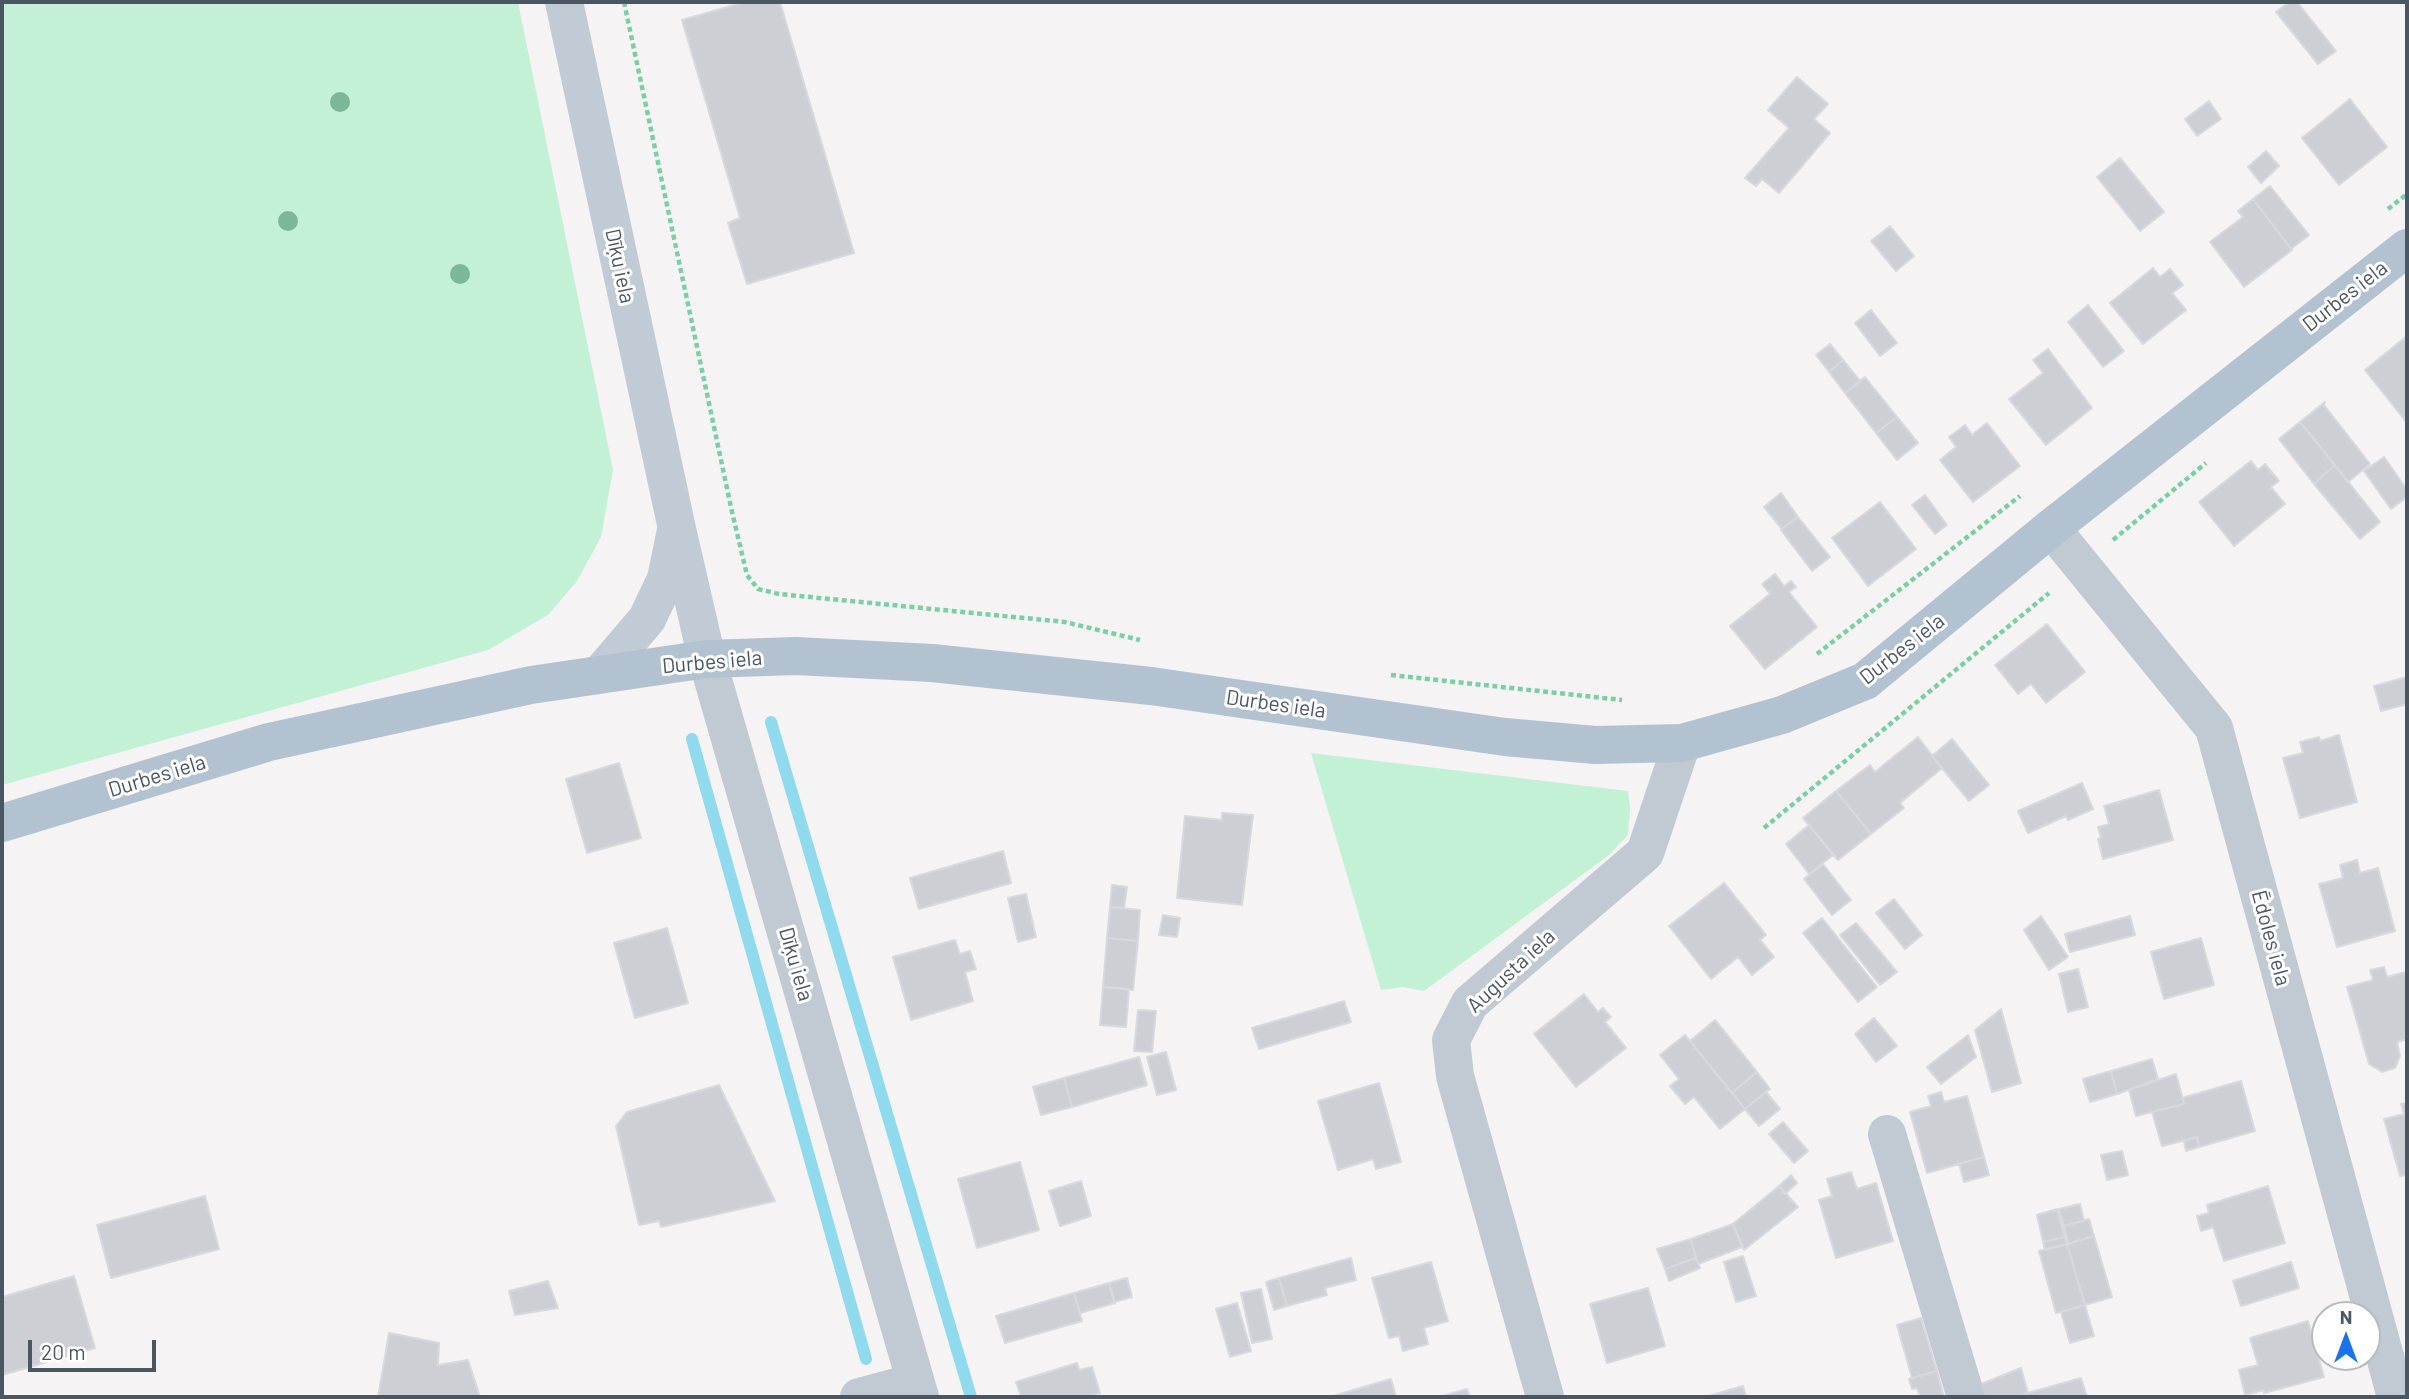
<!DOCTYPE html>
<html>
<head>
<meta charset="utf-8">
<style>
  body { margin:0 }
  #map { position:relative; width:2409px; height:1399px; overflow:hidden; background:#f5f3f3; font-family:Barlow,sans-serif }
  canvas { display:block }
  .frame { position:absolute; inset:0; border:4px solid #4a5661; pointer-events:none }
  .north { position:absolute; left:2311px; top:1301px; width:70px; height:70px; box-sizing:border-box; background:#fff; border:2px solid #b7bbc0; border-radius:50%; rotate:0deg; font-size:19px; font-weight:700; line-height:28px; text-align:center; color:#4a5661 }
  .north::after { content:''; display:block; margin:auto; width:24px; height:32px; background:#1a73e8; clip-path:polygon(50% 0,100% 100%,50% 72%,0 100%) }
  .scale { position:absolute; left:28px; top:1340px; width:128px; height:32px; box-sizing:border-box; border:4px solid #4a5661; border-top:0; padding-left:9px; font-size:21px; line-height:24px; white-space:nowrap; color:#4a5661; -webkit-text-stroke:5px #fff; paint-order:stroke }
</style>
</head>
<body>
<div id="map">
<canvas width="2409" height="1399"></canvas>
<div class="frame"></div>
<div class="north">N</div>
<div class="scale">20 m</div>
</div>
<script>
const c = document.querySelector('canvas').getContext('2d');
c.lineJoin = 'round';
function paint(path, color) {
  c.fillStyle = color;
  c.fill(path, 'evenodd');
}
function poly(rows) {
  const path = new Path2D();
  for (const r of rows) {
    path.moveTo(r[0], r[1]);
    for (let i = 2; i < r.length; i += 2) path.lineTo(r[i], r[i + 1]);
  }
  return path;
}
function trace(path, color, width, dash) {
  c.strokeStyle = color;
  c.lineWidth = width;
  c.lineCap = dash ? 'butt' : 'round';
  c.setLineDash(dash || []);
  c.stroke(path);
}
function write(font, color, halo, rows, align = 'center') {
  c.font = font + ' Barlow,sans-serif';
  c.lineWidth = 6;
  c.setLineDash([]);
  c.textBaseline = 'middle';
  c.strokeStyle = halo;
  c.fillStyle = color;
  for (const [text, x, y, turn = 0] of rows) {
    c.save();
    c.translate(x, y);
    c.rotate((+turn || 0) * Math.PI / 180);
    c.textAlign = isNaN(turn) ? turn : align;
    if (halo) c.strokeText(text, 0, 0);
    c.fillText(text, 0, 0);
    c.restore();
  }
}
const green = poly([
  [2,2,518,2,613,470,601,537,577,581,548,615,488,650,2,785],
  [1311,753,1628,791,1630,808,1628,835,1609,855,1424,991,1403,987,1381,990]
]);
const stream = poly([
  [771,722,971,1397],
  [692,739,866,1359]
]);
const building = poly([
  [745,2,780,2,854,253,747,284,728,223,740,218,682,20,745,2],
  [2289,2,2297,2,2336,51,2318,64,2276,12,2289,2],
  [1797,77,1828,104,1814,119,1830,133,1779,193,1762,179,1756,186,1745,178,1789,128,1768,110,1797,77],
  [2350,99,2387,147,2339,185,2302,138,2350,99],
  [2209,101,2221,119,2197,136,2185,119,2209,101],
  [2266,151,2279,166,2261,183,2248,167,2266,151],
  [2120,158,2164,212,2140,231,2097,177,2120,158],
  [2270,186,2309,235,2291,249,2253,199,2270,186],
  [2253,199,2292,250,2244,287,2210,242,2243,217,2238,211,2253,199],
  [1890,226,1914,256,1896,271,1871,241,1890,226],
  [2153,268,2160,277,2170,269,2183,285,2172,293,2186,310,2143,344,2110,303,2153,268],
  [2088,305,2124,351,2103,367,2068,322,2088,305],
  [1871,310,1897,343,1880,356,1855,323,1871,310],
  [2407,336,2407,423,2365,370,2407,336],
  [1830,344,1843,360,1829,372,1816,355,1830,344],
  [2048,349,2092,408,2046,445,2009,399,2043,373,2033,360,2048,349],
  [1843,360,1860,381,1845,393,1829,372,1843,360],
  [1865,377,1897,417,1876,433,1845,393,1865,377],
  [2325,402,2324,405,2370,464,2348,482,2300,422,2325,402],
  [1897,417,1918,443,1897,460,1876,433,1897,417],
  [2300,422,2335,465,2314,484,2279,439,2300,422],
  [1987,423,2020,466,1973,502,1940,460,1956,447,1949,437,1965,425,1972,435,1987,423],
  [2384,457,2407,490,2407,497,2391,509,2364,471,2384,457],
  [2251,461,2258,470,2265,464,2279,481,2271,487,2285,504,2234,546,2199,502,2251,461],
  [2335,465,2380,522,2360,539,2314,484,2335,465],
  [1781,493,1798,517,1782,529,1764,507,1781,493],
  [1925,495,1947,525,1935,534,1912,505,1925,495],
  [1880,502,1916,549,1868,586,1832,538,1880,502],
  [1798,517,1830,557,1812,571,1781,530,1798,517],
  [1775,574,1784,586,1791,581,1796,587,1789,592,1817,627,1765,669,1730,626,1770,594,1762,584,1775,574],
  [2047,624,2085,672,2046,703,2031,684,2018,694,1995,665,2047,624],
  [2407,677,2407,704,2381,711,2374,686,2407,677],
  [2339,735,2357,802,2300,818,2283,758,2303,753,2300,742,2319,737,2320,741,2339,735],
  [1918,737,1942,768,1900,803,1904,808,1871,834,1836,791,1870,765,1875,772,1918,737],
  [1952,739,1989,785,1969,801,1932,756,1952,739],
  [619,763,641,838,587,853,566,779,619,763],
  [2082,783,2093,809,2068,820,2066,816,2028,833,2018,811,2082,783],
  [2159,790,2173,840,2103,859,2098,839,2101,838,2098,827,2109,824,2104,806,2159,790],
  [1836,791,1871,834,1838,860,1803,818,1836,791],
  [1222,813,1253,815,1242,905,1177,898,1185,816,1222,820,1222,813],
  [1809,825,1833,855,1809,874,1786,844,1809,825],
  [1003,851,1011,883,919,909,910,878,1003,851],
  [2357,860,2360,873,2378,868,2395,931,2337,947,2319,884,2343,878,2340,865,2357,860],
  [1823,864,1851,900,1832,915,1804,879,1823,864],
  [1724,883,1766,935,1760,940,1774,957,1752,975,1738,957,1711,979,1669,926,1724,883],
  [1112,885,1127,887,1124,908,1110,907,1112,885],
  [1026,894,1036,937,1018,942,1008,898,1026,894],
  [1894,899,1922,935,1905,949,1876,913,1894,899],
  [1110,907,1140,910,1138,941,1107,938,1110,907],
  [1163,915,1180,918,1177,937,1159,935,1163,915],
  [2041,916,2068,957,2049,970,2024,930,2041,916],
  [2130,916,2135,935,2070,952,2065,934,2130,916],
  [1822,918,1877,987,1858,1002,1803,933,1822,918],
  [1856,923,1897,972,1880,985,1840,935,1856,923],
  [667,928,688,1003,635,1018,614,943,667,928],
  [1107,938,1138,941,1133,990,1103,987,1107,938],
  [2201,938,2214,985,2164,999,2151,952,2201,938],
  [955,940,960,954,970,951,976,969,965,972,973,1001,911,1020,893,957,955,940],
  [2384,967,2387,977,2406,972,2407,1039,2397,1042,2400,1056,2395,1068,2382,1072,2369,1064,2347,987,2373,980,2370,970,2384,967],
  [2078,969,2088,1007,2068,1012,2059,974,2078,969],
  [1103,987,1129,989,1126,1027,1100,1025,1103,987],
  [1584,994,1598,1012,1603,1008,1611,1017,1605,1022,1626,1048,1576,1087,1534,1034,1584,994],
  [1344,1001,1351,1022,1259,1049,1252,1028,1344,1001],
  [2001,1009,2021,1083,1992,1092,1975,1030,2001,1009],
  [1138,1010,1156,1011,1152,1052,1134,1051,1138,1010],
  [1874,1018,1897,1046,1876,1062,1855,1034,1874,1018],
  [1715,1020,1757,1072,1732,1093,1690,1041,1715,1020],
  [1685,1035,1745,1109,1720,1129,1694,1097,1685,1104,1670,1086,1679,1079,1660,1055,1685,1035],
  [1968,1035,1976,1057,1941,1084,1927,1067,1968,1035],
  [1166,1052,1176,1090,1157,1095,1147,1057,1166,1052],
  [1139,1057,1147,1085,1072,1107,1064,1078,1139,1057],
  [2152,1059,2158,1079,2117,1094,2111,1071,2152,1059],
  [2111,1071,2117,1094,2090,1102,2083,1079,2111,1071],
  [1757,1072,1770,1089,1745,1109,1732,1093,1757,1072],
  [2176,1074,2184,1104,2136,1116,2129,1090,2176,1074],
  [1064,1078,1072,1107,1041,1115,1033,1087,1064,1078],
  [2241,1081,2255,1131,2199,1147,2197,1137,2162,1146,2152,1112,2184,1104,2182,1098,2241,1081],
  [1379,1083,1401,1162,1376,1169,1373,1159,1338,1170,1318,1101,1379,1083],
  [719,1085,775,1201,661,1227,659,1221,639,1225,616,1126,627,1112,719,1085],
  [1766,1092,1780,1109,1759,1126,1745,1109,1766,1092],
  [1941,1092,1944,1102,1967,1096,1984,1157,1927,1173,1910,1112,1931,1106,1928,1096,1941,1092],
  [2407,1103,2407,1175,2400,1176,2384,1119,2404,1114,2401,1104,2407,1103],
  [1783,1122,1808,1151,1794,1163,1769,1134,1783,1122],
  [2197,1137,2199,1147,2186,1151,2184,1141,2197,1137],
  [2122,1151,2128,1175,2107,1180,2101,1155,2122,1151],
  [1984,1157,1989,1175,1964,1182,1959,1164,1984,1157],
  [1020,1162,1039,1230,977,1248,958,1179,1020,1162],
  [1851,1172,1857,1189,1876,1183,1893,1241,1836,1258,1819,1200,1832,1196,1827,1179,1851,1172],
  [1791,1175,1797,1183,1785,1194,1779,1186,1791,1175],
  [1081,1181,1091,1216,1060,1226,1049,1191,1081,1181],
  [1779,1186,1798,1207,1744,1250,1733,1224,1779,1186],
  [2268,1186,2285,1243,2224,1261,2213,1227,2201,1231,2197,1216,2209,1213,2207,1205,2268,1186],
  [205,1196,219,1249,111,1278,97,1225,205,1196],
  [2080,1204,2084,1221,2064,1226,2059,1209,2080,1204],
  [2057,1209,2065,1237,2043,1242,2037,1215,2057,1209],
  [2089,1219,2094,1236,2068,1244,2064,1226,2089,1219],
  [1733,1224,1742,1247,1698,1264,1691,1239,1733,1224],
  [2094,1236,2112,1297,2085,1305,2067,1244,2094,1236],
  [2065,1237,2067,1244,2045,1250,2043,1242,2065,1237],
  [1691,1239,1696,1258,1665,1269,1657,1249,1691,1239],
  [2067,1244,2085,1305,2056,1313,2039,1251,2067,1244],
  [1743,1256,1756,1296,1736,1302,1724,1262,1743,1256],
  [1351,1258,1356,1280,1325,1288,1327,1295,1287,1306,1279,1278,1351,1258],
  [1696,1258,1700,1268,1669,1281,1665,1269,1696,1258],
  [1431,1262,1448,1321,1424,1328,1428,1344,1403,1351,1399,1336,1389,1338,1372,1278,1431,1262],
  [2291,1262,2299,1288,2241,1306,2233,1281,2291,1262],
  [74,1276,95,1348,2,1375,2,1297,74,1276],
  [1127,1278,1132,1297,1114,1302,1109,1283,1127,1278],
  [1279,1278,1287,1306,1274,1310,1266,1282,1279,1278],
  [548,1281,558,1308,515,1315,509,1291,548,1281],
  [1109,1283,1115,1303,1080,1313,1074,1293,1109,1283],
  [1648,1288,1665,1346,1607,1363,1590,1304,1648,1288],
  [1261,1289,1272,1339,1252,1343,1241,1293,1261,1289],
  [1074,1293,1082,1321,1005,1343,996,1316,1074,1293],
  [1237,1303,1251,1351,1230,1357,1216,1309,1237,1303],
  [2085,1305,2094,1336,2070,1343,2061,1312,2085,1305],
  [1921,1318,1937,1371,1912,1378,1897,1325,1921,1318],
  [2308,1321,2324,1377,2264,1393,2264,1390,2245,1395,2239,1370,2258,1365,2250,1338,2308,1321],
  [389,1333,439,1343,438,1365,468,1360,480,1397,378,1397,389,1333],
  [1077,1363,1079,1370,1092,1367,1100,1393,1087,1397,1021,1397,1016,1382,1077,1363],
  [2021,1368,2028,1393,2019,1397,1985,1397,1981,1384,2021,1368],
  [1937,1371,1944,1397,1920,1397,1917,1388,1912,1389,1909,1379,1937,1371],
  [2081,1378,2087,1397,2020,1397,2028,1393,2081,1378],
  [1391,1379,1396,1397,1333,1397,1333,1396,1391,1379],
  [1743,1386,1746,1397,1705,1397,1743,1386],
  [1467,1389,1470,1397,1439,1397,1467,1389]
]);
const path = poly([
  [624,2,732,512,747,575,758,589,779,594,1065,622,1140,640],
  [2388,209,2407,194],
  [2113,540,2206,463],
  [1817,654,2020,496],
  [1391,675,1622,700],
  [1764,828,2049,593]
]);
const minor = poly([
  [2051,528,2214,728,2396,1397],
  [707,659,920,1397],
  [1887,1134,1966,1397],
  [859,1397,915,1382],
  [1545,1397,1455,1076,1451,1040,1470,1003,1645,853,1682,743]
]);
const secondary = poly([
  [564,2,677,529,707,659],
  [600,674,647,619,666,579,675,535]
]);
const primary = poly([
  [2,823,269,742,531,685,707,659,796,656,932,663,1151,686,1505,737,1595,745,1682,743,1782,715,1865,681,2051,528,2407,248]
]);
const trees = [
  [340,102],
  [288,221],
  [460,274]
];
const streetNames = [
  ["Dīķu iela",620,266,78],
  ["Durbes iela",2345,296,-38],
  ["Durbes iela",1902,649,-38],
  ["Durbes iela",712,662,-5],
  ["Durbes iela",1276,704,8],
  ["Durbes iela",157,776,-17],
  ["Ēdoles iela",2271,938,75],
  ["Dīķu iela",796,964,74],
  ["Augusta iela",1511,971,-43]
];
paint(green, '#c3f1d5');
trace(stream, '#90daee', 12);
paint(building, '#cdcfd5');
trace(building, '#d7d9de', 2);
trace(path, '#7ad0a6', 4.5, [5, 3.5]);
trace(minor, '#c1cad2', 38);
trace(secondary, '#c1cbd6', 38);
trace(primary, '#b3c2d1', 38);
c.fillStyle = '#7bb799';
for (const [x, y] of trees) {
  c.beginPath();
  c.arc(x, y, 10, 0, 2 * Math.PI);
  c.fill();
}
write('21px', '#4a5661', '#fff', streetNames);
</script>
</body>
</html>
